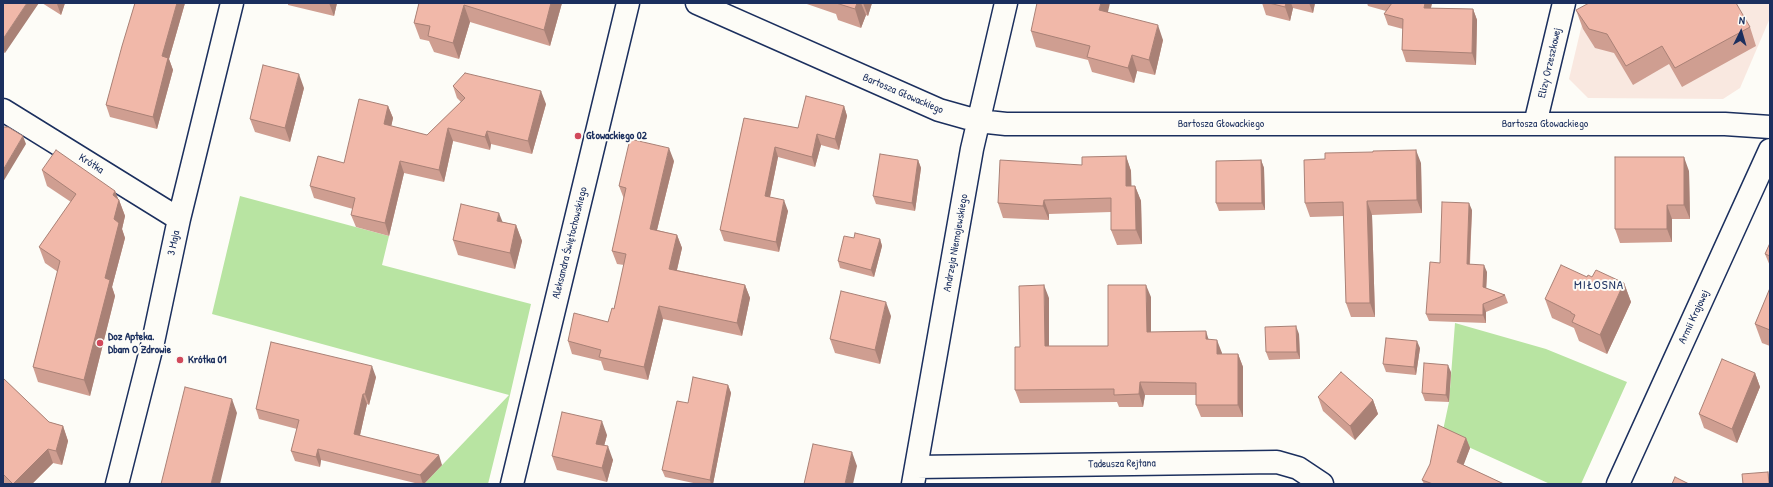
<!DOCTYPE html>
<html>
<head>
<meta charset="utf-8">
<style>
  body { margin:0 }
  #map { position:relative; width:1773px; height:487px; overflow:hidden; background:#fdfcf7; font-family:"Patrick Hand",sans-serif }
  canvas { display:block }
  .frame { position:absolute; inset:0; border:4px solid #1b2f5e; pointer-events:none }
  .north { position:absolute; left:1721px; top:12px; width:40px; height:40px; -webkit-text-stroke:3px #fdfcf7; paint-order:stroke; rotate:5deg; font-size:11px; font-weight:700; line-height:16px; text-align:center; color:#1b2f5e }
  .north::after { content:''; display:block; margin:auto; width:14px; height:18px; background:#1b2f5e; clip-path:polygon(50% 0,100% 100%,50% 72%,0 100%) }
</style>
</head>
<body>
<div id="map">
<canvas width="1773" height="487"></canvas>
<div class="frame"></div>
<div class="north">N</div>
</div>
<script>
const c = document.querySelector('canvas').getContext('2d');
c.lineJoin = 'round';
function paint(path, color) {
  c.fillStyle = color;
  c.fill(path, 'evenodd');
}
function poly(rows) {
  const path = new Path2D();
  for (const r of rows) {
    path.moveTo(r[0], r[1]);
    for (let i = 2; i < r.length; i += 2) path.lineTo(r[i], r[i + 1]);
  }
  return path;
}
function trace(path, color, width, dash) {
  c.strokeStyle = color;
  c.lineWidth = width;
  c.lineCap = dash ? 'butt' : 'round';
  c.setLineDash(dash || []);
  c.stroke(path);
}
function write(font, color, halo, rows, align = 'center') {
  c.font = font + ' "Patrick Hand",sans-serif';
  c.lineWidth = 4;
  c.setLineDash([]);
  c.textBaseline = 'middle';
  c.strokeStyle = halo;
  c.fillStyle = color;
  for (const [text, x, y, turn = 0] of rows) {
    c.save();
    c.translate(x, y);
    c.rotate((+turn || 0) * Math.PI / 180);
    c.textAlign = isNaN(turn) ? turn : align;
    if (halo) c.strokeText(text, 0, 0);
    c.fillText(text, 0, 0);
    c.restore();
  }
}
const built = poly([
  [1587,3,1770,3,1770,18,1740,88,1723,99,1588,98,1569,79]
]);
const green = poly([
  [240,196,389,236,382,265,531,304,510,395,488,484,424,484,509,395,212,314],
  [1455,323,1546,349,1627,382,1581,484,1550,484,1442,435,1449,402]
]);
const street = poly([
  [697,3,939,110,978,121,1006,124,1725,124,1770,127],
  [3,110,179,219],
  [1535,124,1564,3],
  [916,467,1277,462,1298,468,1322,484],
  [117,484,153,342,179,219,232,3],
  [512,484,628,3],
  [913,484,972,149,1006,3],
  [1618,484,1770,150]
]);
const wall = poly([
  [3,3,5,53,3,52],
  [42,3,65,3,61,15],
  [135,3,185,3,169,59,173,70,157,129,110,117,106,105],
  [288,3,337,3,334,16,288,5],
  [419,3,562,3,550,46,470,22,459,59,434,52,429,41,420,39,414,23],
  [804,3,872,3,868,16,866,15,861,28,838,20,836,14],
  [1262,3,1315,3,1313,13,1293,8,1290,21,1266,15],
  [1367,3,1432,3,1431,8,1473,9,1477,20,1476,65,1406,62,1402,50,1403,29,1388,25,1384,14,1386,11,1368,6],
  [1576,10,1750,27,1756,46,1682,87,1669,64,1633,85,1614,53,1595,48,1583,29],
  [1108,12,1163,40,1155,75,1137,71,1134,83,1092,72,1088,60,1036,47,1031,31],
  [453,86,546,104,532,154,491,144,490,150,453,141,444,182,404,173,389,236,356,227,351,215,353,209,314,198,310,186,344,163,388,106,393,118,391,126,427,135,461,102,457,98],
  [304,88,290,142,255,132,250,119],
  [844,106,847,116,839,150,821,145,815,167,778,157,770,197,788,211,779,252,724,241,720,230,744,118,798,128],
  [1126,156,1131,171,1131,186,1135,186,1141,201,1142,244,1117,245,1111,230,1111,212,1049,214,1049,220,1003,218,998,203,1082,165],
  [918,160,921,168,915,211,876,204,873,196],
  [1261,160,1264,168,1265,210,1219,211,1216,203],
  [674,161,657,230,677,235,682,248,677,270,745,285,750,298,742,336,663,319,648,380,604,370,601,361,572,354,568,341,608,322,614,309,624,265,617,264,612,251,624,199,619,186],
  [1421,163,1422,213,1372,215,1375,317,1351,317,1346,303,1344,216,1310,217,1305,203],
  [42,170,115,191,118,199,119,200,125,216,122,229,125,238,112,287,115,296,90,396,38,382,33,367,58,272,45,263,39,247,71,202,47,186],
  [1689,171,1690,219,1672,219,1672,242,1620,243,1615,229],
  [1472,210,1470,264,1487,272,1486,288,1505,295,1508,303,1486,312,1486,323,1429,321,1426,314,1440,263],
  [503,222,516,225,522,241,515,269,458,255,453,240],
  [854,238,880,239,882,246,874,277,840,268,838,261],
  [1770,243,1770,266,1765,254],
  [1587,277,1592,277,1624,283,1631,302,1607,354,1579,341,1574,328,1552,318,1545,299],
  [1770,288,1770,346,1762,343,1755,324],
  [1151,297,1151,332,1209,339,1222,353,1222,354,1238,354,1243,367,1243,417,1201,417,1196,405,1196,395,1145,395,1143,407,1119,407,1117,402,1020,403,1015,390,1020,347,1049,298,1049,346,1108,346],
  [891,316,880,364,835,353,830,339],
  [1299,334,1300,359,1269,360,1266,352],
  [1420,348,1416,375,1386,372,1383,364],
  [1451,372,1449,402,1425,401,1422,393],
  [1755,373,1760,387,1737,443,1704,428,1699,414],
  [376,377,369,405,367,404,360,435,442,465,424,484,419,484,321,460,320,467,295,461,291,451,297,429,259,419,256,409],
  [3,378,49,422,63,426,68,441,62,465,53,463,32,484,4,484,3,483],
  [728,385,731,393,713,484,698,484,665,477,662,470,688,403],
  [1318,397,1373,400,1378,414,1355,440,1323,411],
  [607,435,604,446,613,460,607,482,557,470,552,456],
  [1466,438,1470,448,1463,465,1504,484,1424,484,1422,480]
]);
const shadedWall = poly([
  [27,3,39,3,5,53,3,47,3,39],
  [57,3,65,3,61,15,57,4],
  [177,3,185,3,169,59,173,70,157,129,153,117,162,56],
  [329,3,337,3,334,16],
  [551,3,562,3,550,46,544,30],
  [857,3,861,3,866,15,861,28,855,9],
  [863,3,872,3,868,16],
  [1101,3,1110,3,1105,25,1099,10],
  [1286,3,1291,3,1293,8,1290,21,1285,7],
  [1309,3,1315,3,1313,13],
  [1425,3,1432,3,1428,20,1424,8],
  [464,5,470,22,459,59,453,43],
  [1473,9,1477,20,1476,65,1472,53],
  [1158,25,1163,40,1155,75,1149,60],
  [1132,55,1137,71,1134,83,1128,68],
  [299,74,304,88,290,142,285,128],
  [541,91,546,104,532,154,528,141],
  [388,106,393,118,389,137,384,124],
  [844,106,847,116,839,150,835,139],
  [448,128,453,141,444,182,439,170],
  [487,131,491,144,490,150,485,137],
  [817,134,821,145,815,167,812,157],
  [23,136,26,144,3,182,3,170],
  [775,147,778,157,768,206,765,196],
  [669,148,674,161,654,242,650,229],
  [1416,150,1421,163,1422,213,1417,200],
  [1126,156,1131,171,1132,201,1126,186],
  [1684,157,1689,171,1690,219,1684,205],
  [918,160,921,168,915,211,912,203],
  [1261,160,1264,168,1265,210,1262,203],
  [400,161,404,173,389,236,385,223],
  [1135,186,1141,201,1142,244,1136,230],
  [115,191,119,201,119,200,125,216,122,229,125,238,112,287,115,296,90,396,84,380,105,278,114,219,113,195],
  [784,200,788,211,779,252,776,242],
  [1044,200,1049,214,1049,220,1043,206],
  [1367,201,1372,215,1375,317,1370,303],
  [1469,203,1472,210,1469,272,1467,264],
  [1667,205,1672,219,1672,242,1667,229],
  [499,213,505,228,497,221],
  [516,225,522,241,515,269,510,253],
  [677,235,682,248,674,282,669,269],
  [880,239,882,246,874,277,871,270],
  [1484,265,1487,272,1486,294,1483,287],
  [1624,283,1631,302,1607,354,1600,335],
  [745,285,750,298,742,336,737,323],
  [1044,285,1049,298,1049,359,1045,346],
  [1146,285,1151,297,1151,344,1147,332],
  [886,302,891,316,880,364,875,350],
  [1483,304,1486,312,1486,323,1483,315],
  [659,306,663,319,648,380,644,367],
  [1296,326,1299,334,1300,359,1297,352],
  [1206,331,1210,344,1206,339],
  [1217,340,1222,353,1222,367,1217,354],
  [1417,341,1420,348,1416,375,1414,367],
  [1238,354,1243,367,1243,417,1238,405],
  [1448,365,1451,372,1449,402,1446,395],
  [372,366,376,377,369,405,365,394],
  [1755,373,1760,387,1737,443,1732,429],
  [1140,382,1145,395,1143,407,1139,394],
  [728,385,731,393,713,484,711,484,710,480],
  [363,394,367,404,358,444,354,434],
  [232,399,237,413,220,484,211,484],
  [1373,400,1378,414,1355,440,1350,426],
  [602,421,607,435,601,457,596,444],
  [63,426,68,441,62,465,56,451],
  [1466,438,1470,448,1461,472,1457,462],
  [608,446,613,460,607,482,602,468],
  [48,449,53,463,32,484,13,484],
  [318,449,321,460,320,467,316,457],
  [852,452,857,466,853,484,845,484],
  [439,455,442,465,424,484,423,484,420,475],
  [1768,472,1770,478,1770,484,1769,484]
]);
const building = poly([
  [3,3,27,3,3,39,3,3],
  [135,3,177,3,162,56,168,58,153,117,106,105,122,46,135,3],
  [419,3,551,3,544,30,464,5,453,43,428,36,430,26,414,23,419,3],
  [836,3,857,3,855,9,836,3],
  [1037,3,1101,3,1099,10,1158,25,1149,60,1132,55,1128,68,1087,57,1090,46,1031,31,1037,3],
  [1269,3,1286,3,1285,7,1269,3],
  [1392,3,1425,3,1424,8,1473,9,1472,53,1402,50,1403,19,1384,14,1392,3],
  [1589,3,1736,3,1750,27,1675,68,1662,46,1626,66,1607,34,1589,29,1576,10,1589,3],
  [263,65,299,74,285,128,250,119,263,65],
  [465,73,541,91,528,141,487,131,485,137,448,128,439,170,400,161,385,223,351,215,355,198,310,186,318,156,344,163,359,99,388,106,384,124,427,135,465,98,453,86,465,73],
  [806,96,844,106,835,139,817,134,812,157,775,147,765,196,784,200,776,242,720,230,744,118,798,128,806,96],
  [3,127,8,127,23,136,3,170,3,127],
  [630,139,669,148,650,229,677,235,669,269,745,285,737,323,659,306,644,367,599,357,601,350,568,341,574,313,608,322,612,308,614,309,626,254,612,251,626,188,619,186,630,139],
  [56,150,115,191,113,195,119,200,114,219,119,223,105,278,110,280,84,380,33,367,60,261,39,247,76,194,42,170,56,150],
  [1416,150,1417,200,1367,201,1370,303,1346,303,1343,202,1305,203,1304,160,1325,159,1325,153,1373,152,1373,151,1416,150],
  [880,154,918,160,912,203,873,196,880,154],
  [1126,156,1126,186,1135,186,1136,230,1111,230,1111,198,1044,200,1043,206,998,203,1000,160,1082,165,1082,157,1126,156],
  [1615,157,1684,157,1684,205,1667,205,1667,229,1615,229,1615,157],
  [1261,160,1262,203,1216,203,1216,161,1261,160],
  [1442,202,1469,203,1467,264,1484,265,1483,287,1505,295,1483,304,1483,315,1426,314,1430,262,1440,263,1442,202],
  [461,204,499,213,497,221,516,225,510,253,453,240,461,204],
  [855,233,880,239,871,270,838,261,844,236,854,238,855,233],
  [1770,243,1770,256,1765,254,1770,243],
  [1561,265,1587,277,1588,275,1592,277,1596,270,1624,283,1600,335,1572,322,1575,315,1571,313,1571,312,1545,299,1561,265],
  [1044,285,1045,346,1108,346,1108,285,1146,285,1147,332,1206,331,1206,339,1217,340,1217,354,1238,354,1238,405,1196,405,1196,383,1140,382,1139,394,1114,395,1114,389,1015,390,1015,347,1020,347,1019,286,1044,285],
  [1770,288,1770,330,1755,324,1770,288],
  [841,291,886,302,875,350,830,339,841,291],
  [1296,326,1297,352,1266,352,1265,327,1296,326],
  [1386,338,1417,341,1414,367,1383,364,1386,338],
  [271,342,372,366,365,394,363,394,354,434,439,455,420,475,318,449,316,457,291,451,299,420,256,409,271,342],
  [1722,359,1755,373,1732,429,1699,414,1722,359],
  [1424,363,1448,365,1446,395,1422,393,1424,363],
  [1341,372,1373,400,1350,426,1318,397,1341,372],
  [693,377,728,385,710,480,662,470,677,401,688,403,693,377],
  [3,378,49,422,63,426,56,451,48,449,13,484,3,474,3,378],
  [185,387,232,399,211,484,161,484,185,387],
  [562,412,602,421,596,444,608,446,602,468,552,456,562,412],
  [1438,425,1466,438,1457,462,1504,484,1433,484,1422,480,1430,464,1438,425],
  [813,444,852,452,845,484,804,484,813,444],
  [1768,472,1769,484,1743,484,1742,474,1768,472],
  [1675,477,1689,484,1672,484,1675,477]
]);
const markers = [
  [578,136,4,"#d1495b"],
  [100,343,4,"#d1495b"],
  [180,360,4,"#d1495b"]
];
const streetNames = [
  ["Elizy Orzeszkowej",1550,63,-77],
  ["Bartosza Głowackiego",903,94,23],
  ["Bartosza Głowackiego",1221,124],
  ["Bartosza Głowackiego",1545,124],
  ["Krótka",91,164,32],
  ["3 Maja",174,243,-78],
  ["Aleksandra Świętochowskiego",570,243,-76],
  ["Andrzeja Niemojewskiego",956,243,-80],
  ["Armii Krajowej",1694,317,-65],
  ["Tadeusza Rejtana",1122,464,-1]
];
const poiNames = [
  ["Głowackiego 02",586,136],
  ["Doz Apteka.",108,337],
  ["Dbam O Zdrowie",108,350],
  ["Krótka 01",188,360]
];
const quarterNames = [
  ["MIŁOSNA",1599,286]
];
paint(built, '#f9e8e0');
paint(green, '#b8e4a2');
trace(street, '#1b2f5e', 25);
trace(street, '#fdfcf7', 22);
paint(wall, '#cf9e91');
paint(shadedWall, '#a98176');
paint(building, '#f1b8a9');
trace(building, '#a98176', 1);
for (const [x, y, r, color] of markers) {
  const dot = new Path2D();
  dot.arc(x, y, r, 0, 2 * Math.PI);
  c.fillStyle = color;
  c.fill(dot);
  trace(dot, '#fdfcf7', 1.5);
}
write('11px', '#1b2f5e', '#fdfcf7', streetNames);
write('bold 11px', '#1b2f5e', '#fdfcf7', poiNames, 'left');
c.letterSpacing = '1px';
write('13px', '#1b2f5e', '#fdfcf7', quarterNames);
c.letterSpacing = '0px';
</script>
</body>
</html>
